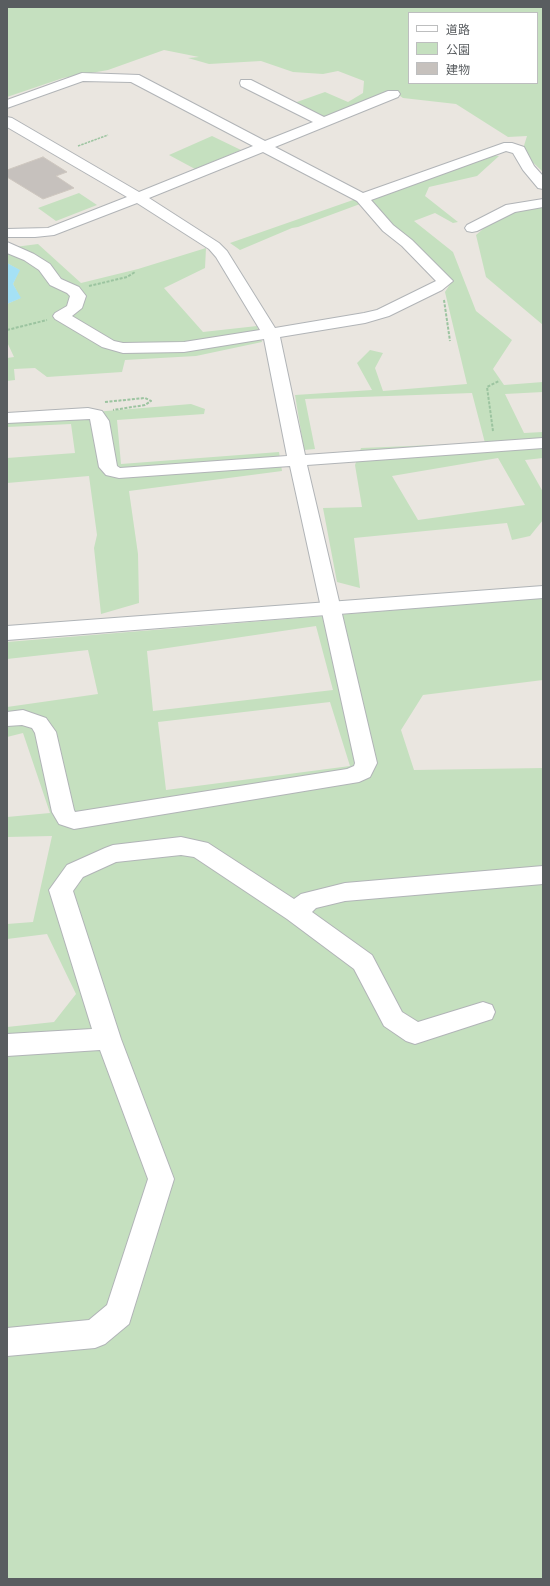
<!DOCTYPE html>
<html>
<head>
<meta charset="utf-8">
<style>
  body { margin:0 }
  #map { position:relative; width:550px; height:1586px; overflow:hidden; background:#eae6e0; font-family:Inter,"Noto Sans JP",sans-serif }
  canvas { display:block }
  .frame { position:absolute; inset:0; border:8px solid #595d60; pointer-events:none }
  .legend { position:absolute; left:408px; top:12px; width:130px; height:72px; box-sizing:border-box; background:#fff; border:1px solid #bdbebf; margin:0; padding:5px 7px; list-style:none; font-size:12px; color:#595d60 }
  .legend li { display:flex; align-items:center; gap:8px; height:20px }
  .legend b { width:20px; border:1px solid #bdbebf }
</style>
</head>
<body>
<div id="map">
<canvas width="550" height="1586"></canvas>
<div class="frame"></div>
<ul class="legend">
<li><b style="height:5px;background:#fff"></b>道路</li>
<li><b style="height:11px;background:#c5e0bf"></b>公園</li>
<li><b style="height:11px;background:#c6c1bd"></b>建物</li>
</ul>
</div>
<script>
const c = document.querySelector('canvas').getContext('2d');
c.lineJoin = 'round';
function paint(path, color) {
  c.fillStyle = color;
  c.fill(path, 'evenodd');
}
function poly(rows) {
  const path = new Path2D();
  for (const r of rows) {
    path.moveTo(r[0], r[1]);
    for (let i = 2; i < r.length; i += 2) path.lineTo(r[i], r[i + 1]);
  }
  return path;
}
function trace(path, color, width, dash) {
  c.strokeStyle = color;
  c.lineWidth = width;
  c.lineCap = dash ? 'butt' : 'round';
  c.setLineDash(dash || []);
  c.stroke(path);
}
const green = poly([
  [7,7,543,7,543,172,522,152,527,136,508,137,456,104,403,98,393,91,326,118,294,103,325,92,348,102,363,93,364,81,338,71,323,74,293,72,261,61,209,64,188,58,199,57,164,50,108,70,63,78,7,97],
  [409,13,537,13,537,83,409,83],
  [212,136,241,150,195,169,169,155],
  [488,155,499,156,477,176,429,187,425,196,458,222,453,223,435,213,414,221,453,252,476,311,512,340,493,369,504,385,543,382,543,392,505,394,524,433,543,432,543,458,525,460,543,492,543,520,530,536,512,540,507,523,354,538,360,588,337,582,323,508,362,507,355,465,361,448,485,443,472,393,305,399,315,449,304,450,295,395,372,390,357,363,370,350,383,353,375,368,383,391,467,384,445,292,452,281,374,206,360,204,298,227,292,228,240,250,230,243,353,200,368,199],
  [498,458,525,505,418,520,392,476],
  [79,193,97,205,56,221,38,208],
  [543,204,543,325,486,277,476,235,505,210],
  [38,244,81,283,138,269,206,248,205,268,164,288,203,332,257,326,262,342,196,356,125,360,122,372,47,377,35,368,14,369,15,380,7,381,7,358,14,357,7,342,7,304,20,298,13,284,19,270,7,263,7,248],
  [191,404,205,409,204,414,117,420,121,464,279,452,282,471,129,491,138,554,139,603,101,614,94,548,97,535,89,476,7,483,7,458,75,453,71,424,7,427,7,415,21,418],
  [543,598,543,680,423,695,401,730,414,770,543,768,543,1579,7,1579,7,1027,54,1022,76,994,47,934,7,939,7,924,33,922,52,836,7,837,7,817,50,813,23,733,7,737,7,707,98,694,88,650,7,659,7,642],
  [316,626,333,690,153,711,147,651],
  [330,702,350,766,166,790,158,722]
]);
const water = poly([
  [7,263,20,270,13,284,21,298,7,304]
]);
const building = poly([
  [43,157,67,172,56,176,74,188,43,199,7,177,7,170,43,157]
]);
const pathFar1 = poly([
  [78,146,108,135]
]);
const path = poly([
  [89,286,127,277,135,272],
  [444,300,450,341],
  [7,330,47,320],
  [105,402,145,398,151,401,145,405,113,410],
  [493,431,487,387,499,381]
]);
const street = poly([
  [82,73,139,75,265,141,313,122,241,86,240,83,241,80,251,80,324,117,388,91,398,91,400,94,398,97,275,147,363,193,504,143,512,143,524,147,534,166,543,176,543,189,538,188,523,170,513,153,506,151,371,200,393,225,412,240,453,281,442,290,389,316,365,323,280,337,305,455,543,438,543,448,307,465,377,763,370,777,359,782,74,829,59,824,52,812,35,733,32,728,22,725,7,726,7,712,23,710,46,718,56,732,74,810,75,812,347,769,354,766,355,763,290,466,119,478,106,475,99,467,90,419,7,423,7,413,88,408,102,411,109,421,117,466,120,468,287,456,264,339,184,352,123,353,102,347,55,319,53,316,55,313,67,306,70,296,67,293,50,285,39,270,24,260,7,253,7,242,34,254,50,264,61,279,79,287,86,296,82,308,72,316,114,341,123,343,184,342,260,330,216,257,209,249,137,203,54,235,35,237,7,237,7,229,48,228,127,197,7,127,7,117,12,118,139,192,253,146,131,82,83,81,7,108,7,100,82,73],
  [263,152,357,201,383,231,402,246,436,281,377,310,364,313,275,328,227,251,219,243,149,198,263,152],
  [543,199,543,207,515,212,477,231,472,232,467,231,465,228,467,225,506,205,543,199],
  [181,837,208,843,294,899,301,894,345,883,543,866,543,884,345,901,316,908,312,912,372,955,402,1012,418,1022,483,1002,492,1005,495,1012,492,1019,415,1044,406,1041,384,1026,354,969,287,919,194,857,181,855,116,862,83,877,73,891,121,1039,174,1179,129,1324,105,1344,95,1348,7,1356,7,1328,89,1320,107,1305,148,1179,100,1050,7,1056,7,1034,92,1029,49,890,67,865,105,848,113,845,181,837]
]);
const secondary = poly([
  [543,586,543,598,7,640,7,626,543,586]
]);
paint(green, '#c5e0bf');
paint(water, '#a5e1f5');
paint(building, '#c6c1bd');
trace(building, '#cec7bf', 1);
trace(street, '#b1b4b7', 2);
trace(secondary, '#b0b4b7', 2);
trace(pathFar1, '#9cc4a0', 1.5, [2.5, 1]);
trace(path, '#9cc4a0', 2, [3, 1.5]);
paint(street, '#fff');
paint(secondary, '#fff');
</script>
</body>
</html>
